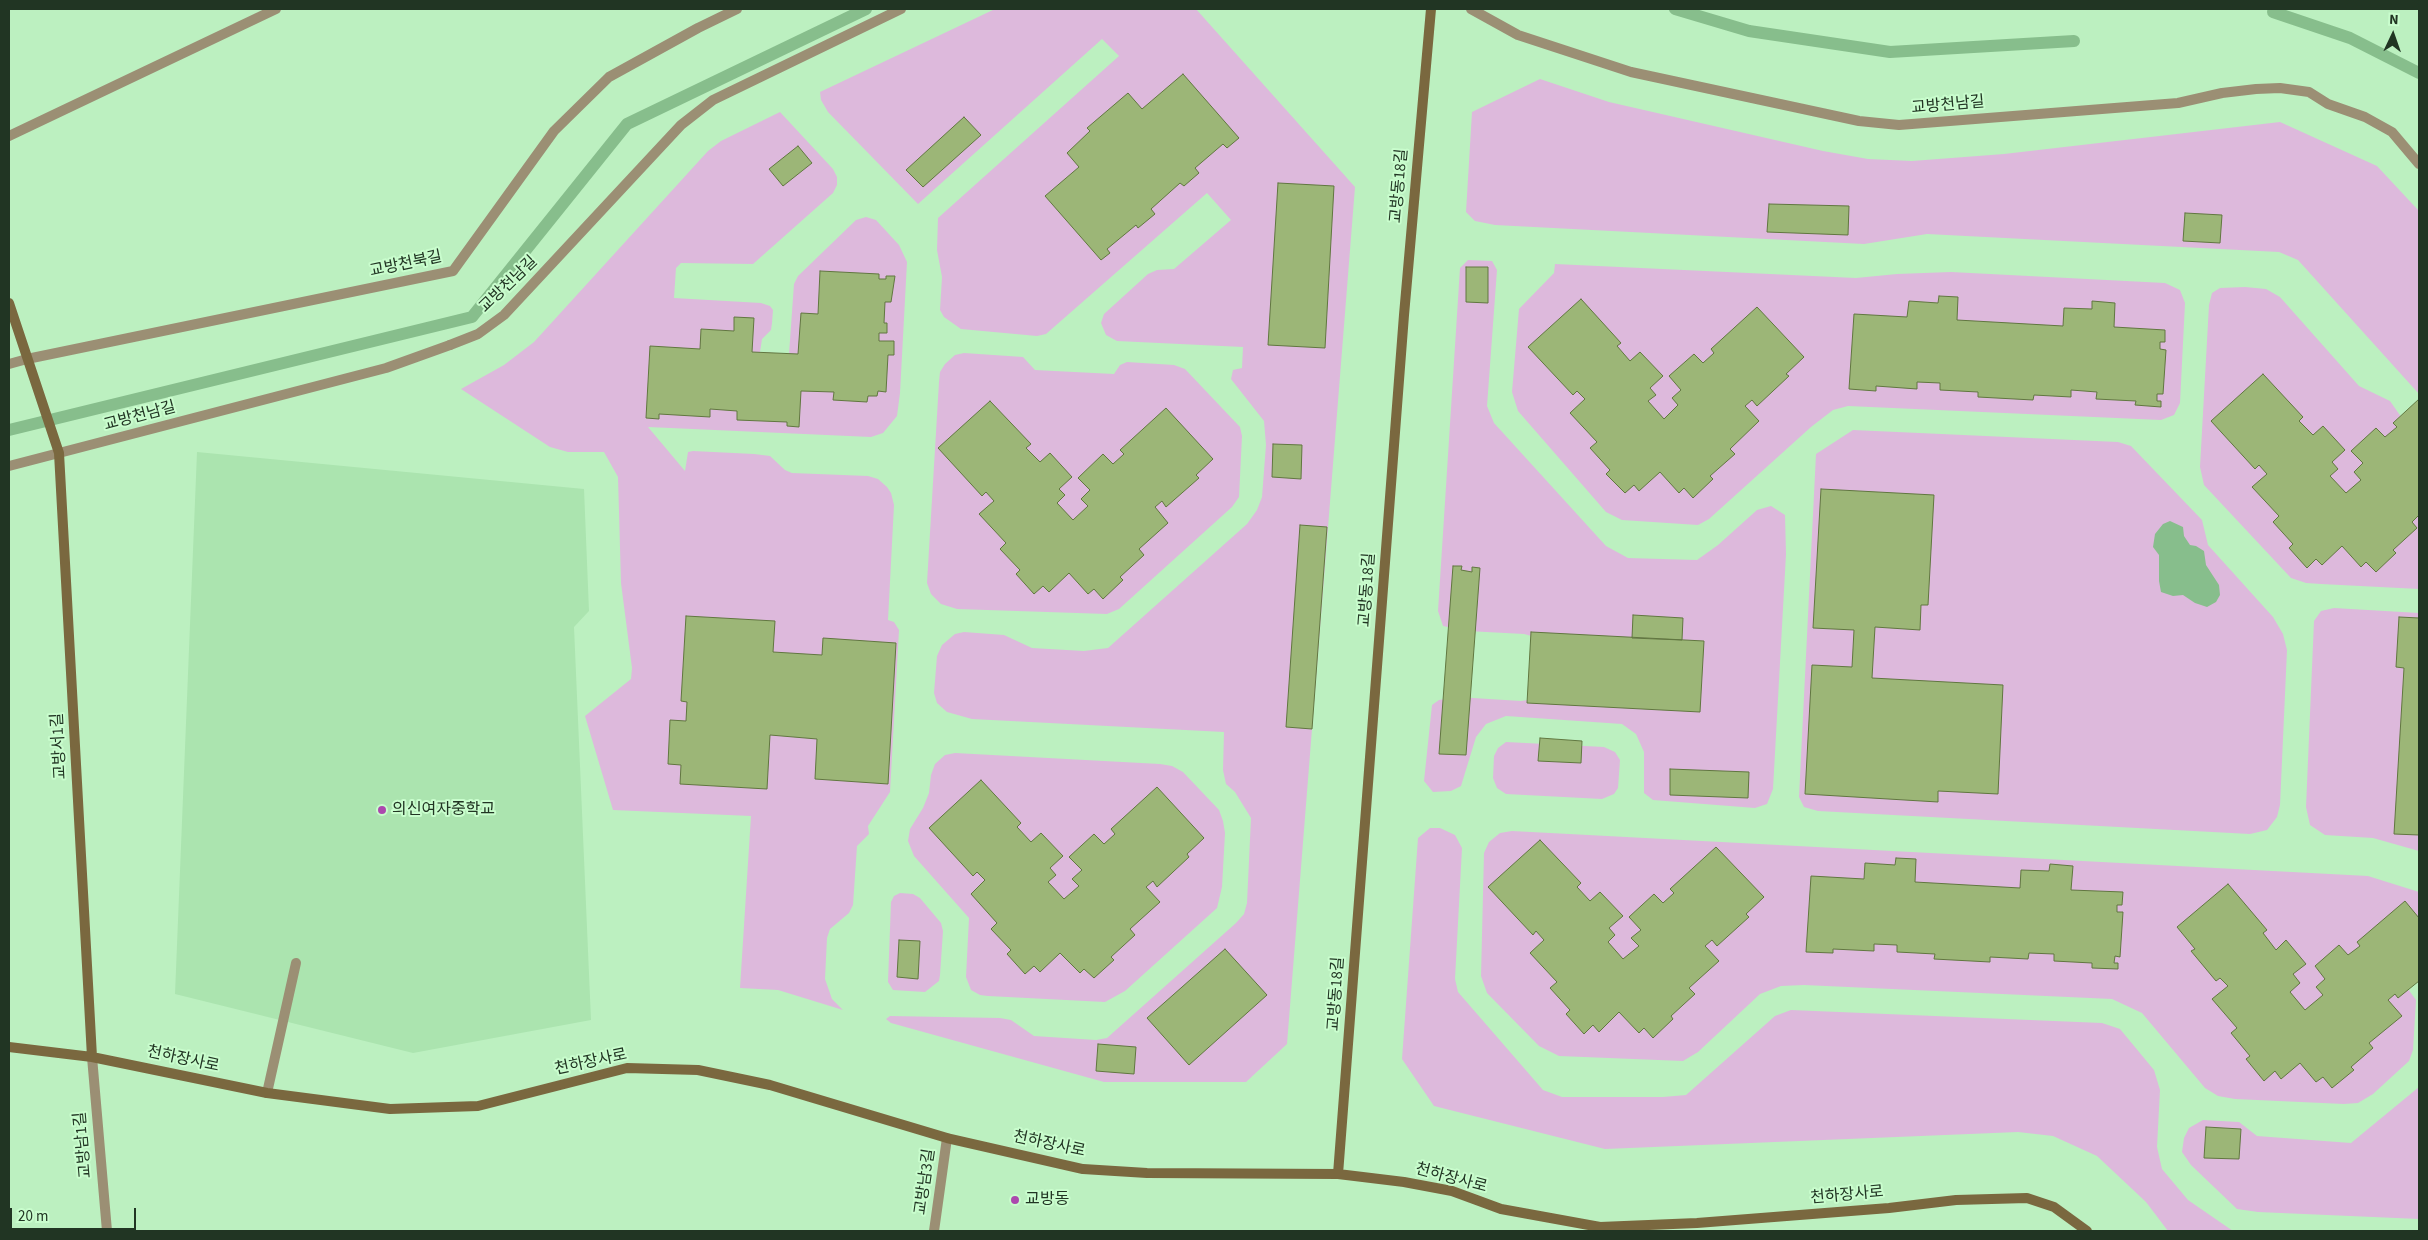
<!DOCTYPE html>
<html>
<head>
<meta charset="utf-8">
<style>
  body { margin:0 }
  #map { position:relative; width:2428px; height:1240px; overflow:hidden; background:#bcf0c0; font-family:"Source Sans 3",sans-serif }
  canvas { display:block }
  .frame { position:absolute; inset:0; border:10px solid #213523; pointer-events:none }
  .north { position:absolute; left:2368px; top:10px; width:50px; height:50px; -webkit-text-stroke:4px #c9fdcd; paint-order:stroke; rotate:3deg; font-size:14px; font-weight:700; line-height:20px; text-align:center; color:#213523 }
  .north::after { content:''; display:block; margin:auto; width:18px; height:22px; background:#213523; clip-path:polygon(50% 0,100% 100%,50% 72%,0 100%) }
  .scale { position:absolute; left:10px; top:1208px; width:126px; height:22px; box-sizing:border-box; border:2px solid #213523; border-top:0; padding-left:6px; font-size:15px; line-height:18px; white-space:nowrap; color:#213523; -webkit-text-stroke:4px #c9fdcd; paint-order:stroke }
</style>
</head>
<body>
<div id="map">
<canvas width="2428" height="1240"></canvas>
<div class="frame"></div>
<div class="north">N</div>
<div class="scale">20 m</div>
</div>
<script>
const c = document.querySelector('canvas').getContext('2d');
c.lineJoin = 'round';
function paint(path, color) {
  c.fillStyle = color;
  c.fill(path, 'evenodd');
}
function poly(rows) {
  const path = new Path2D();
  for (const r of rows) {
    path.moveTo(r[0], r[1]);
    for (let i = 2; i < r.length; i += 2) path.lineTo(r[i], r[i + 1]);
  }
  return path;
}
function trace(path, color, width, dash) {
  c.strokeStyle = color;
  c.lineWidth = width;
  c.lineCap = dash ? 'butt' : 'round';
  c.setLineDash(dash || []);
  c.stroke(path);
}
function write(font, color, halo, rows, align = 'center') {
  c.font = font + ' "Source Sans 3","Noto Sans KR",sans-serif';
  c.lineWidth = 4;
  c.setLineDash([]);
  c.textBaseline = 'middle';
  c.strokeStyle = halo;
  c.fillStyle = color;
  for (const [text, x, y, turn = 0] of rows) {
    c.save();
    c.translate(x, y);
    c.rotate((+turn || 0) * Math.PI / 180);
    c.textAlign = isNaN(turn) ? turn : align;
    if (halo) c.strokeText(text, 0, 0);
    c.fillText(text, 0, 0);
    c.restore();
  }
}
const built = poly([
  [197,452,584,489,589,611,574,627,591,1020,413,1053,175,994]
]);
const green = poly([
  [995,9,1196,9,1355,187,1287,1044,1246,1082,1104,1082,891,1023,886,1019,890,1016,1000,1018,1011,1020,1034,1036,1096,1040,1107,1038,1236,923,1244,914,1247,903,1251,818,1235,792,1226,784,1223,770,1224,732,972,719,947,712,937,703,934,693,937,656,942,645,955,634,964,632,1004,635,1032,648,1084,651,1108,648,1247,524,1257,510,1262,497,1266,445,1264,421,1231,379,1233,370,1242,368,1243,347,1117,341,1106,335,1101,323,1104,314,1148,274,1157,270,1174,269,1231,220,1207,193,1046,334,1037,336,961,329,944,317,940,310,942,277,937,250,938,218,1119,56,1102,39,918,204,828,112,821,100,820,92],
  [1540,79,1609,102,1823,151,1868,159,1912,161,2004,154,2280,122,2377,166,2419,211,2419,394,2298,260,2279,252,1927,234,1864,244,1495,225,1475,221,1466,212,1472,112],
  [780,112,833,169,837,177,837,185,833,193,753,264,681,263,676,268,674,298,761,303,770,306,773,310,772,323,771,330,762,339,760,352,789,354,794,284,798,276,856,220,866,217,876,220,899,245,907,262,900,393,897,416,883,433,871,437,648,427,685,471,688,452,693,451,754,454,770,456,785,470,792,473,868,476,878,479,887,487,891,493,894,505,888,620,894,622,899,630,890,792,868,826,869,834,857,846,853,905,849,913,830,929,827,938,825,979,832,999,843,1010,778,990,740,988,751,816,613,810,585,716,631,679,632,668,621,583,618,477,604,452,568,452,550,447,461,389,504,365,534,342,708,151,721,141],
  [1468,260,1492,261,1497,270,1487,406,1494,423,1606,546,1628,558,1697,560,1718,545,1757,510,1771,506,1785,515,1786,554,1773,789,1767,804,1755,808,1653,800,1644,793,1644,752,1636,734,1622,724,1506,716,1486,724,1476,737,1461,786,1451,791,1433,792,1424,781,1432,705,1439,700,1457,697,1521,701,1541,698,1547,640,1524,634,1467,631,1443,626,1438,611,1460,268],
  [1555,264,1856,278,1897,274,1951,272,2165,283,2180,290,2185,303,2180,403,2174,415,2161,420,1848,406,1833,410,1811,427,1709,519,1698,525,1622,520,1606,512,1518,411,1512,392,1519,309,1554,273],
  [2245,287,2266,289,2280,297,2359,386,2390,401,2404,421,2419,407,2419,589,2321,584,2306,583,2291,578,2204,485,2200,467,2209,305,2212,293,2220,288],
  [964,353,1023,357,1035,370,1114,374,1120,365,1127,362,1174,365,1185,369,1240,427,1242,436,1239,497,1232,507,1119,609,1107,614,957,609,941,604,931,594,927,583,939,382,940,372,945,364,955,355],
  [1853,430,2118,442,2131,446,2202,520,2208,545,2273,617,2283,634,2287,650,2280,805,2277,817,2267,830,2250,834,1818,811,1804,807,1799,797,1816,454],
  [2334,608,2419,613,2419,851,2373,838,2325,835,2310,825,2306,807,2314,621,2321,611],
  [1506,742,1604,747,1615,752,1620,760,1618,788,1614,794,1602,799,1506,794,1497,788,1493,778,1494,756,1498,748],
  [955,753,1160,764,1172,766,1183,772,1219,810,1223,821,1225,833,1222,887,1217,908,1125,991,1105,1002,988,996,980,995,971,990,966,977,969,918,914,856,908,841,910,829,923,808,929,793,931,775,935,764,945,755],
  [1430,828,1440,828,1455,835,1462,848,1455,979,1458,992,1543,1090,1562,1097,1663,1097,1686,1095,1775,1016,1791,1010,2102,1023,2120,1029,2154,1070,2160,1090,2157,1147,2162,1169,2188,1200,2233,1231,2168,1231,2146,1202,2097,1156,2053,1136,2018,1132,1605,1149,1434,1106,1402,1059,1418,838],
  [1512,831,2368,876,2419,892,2419,973,2405,985,2416,1000,2413,1050,2409,1061,2373,1094,2358,1103,2344,1104,2235,1099,2218,1096,2205,1088,2142,1013,2112,999,1804,985,1781,986,1760,994,1698,1052,1683,1061,1559,1056,1539,1046,1487,993,1481,976,1484,853,1489,842,1500,833],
  [900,893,913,894,920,898,941,923,943,931,940,975,939,981,925,992,893,990,888,982,891,902,894,896],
  [2419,1087,2419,1219,2258,1212,2237,1209,2191,1165,2182,1152,2184,1138,2189,1128,2203,1120,2239,1122,2257,1136,2351,1143]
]);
const water = poly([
  [2170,521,2183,527,2184,536,2190,545,2196,546,2204,551,2206,565,2219,585,2220,595,2216,602,2207,607,2195,603,2183,595,2173,596,2161,592,2159,581,2159,555,2153,547,2155,534,2163,524]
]);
const stream = poly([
  [1675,9,1749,31,1890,52,2074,41],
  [2273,12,2350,38,2419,73],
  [9,430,472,317,627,124,866,9]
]);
const building = poly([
  [1183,74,1239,138,1227,148,1223,144,1195,168,1199,173,1184,186,1180,183,1151,209,1155,214,1138,228,1136,225,1107,249,1110,253,1101,260,1045,196,1079,167,1067,153,1090,131,1087,128,1128,93,1142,109,1183,74],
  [964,117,981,135,923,187,906,170,964,117],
  [798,146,812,163,783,186,769,169,798,146],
  [1278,183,1334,186,1325,348,1268,345,1278,183],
  [1769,204,1849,206,1848,235,1767,232,1769,204],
  [2185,213,2222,215,2220,243,2183,241,2185,213],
  [1466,267,1488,267,1488,303,1466,302,1466,267],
  [820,271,879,274,879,279,886,279,886,276,895,276,891,302,885,302,884,323,887,323,887,333,879,333,879,341,894,341,894,355,888,355,886,392,878,391,877,396,868,396,867,402,833,400,834,392,801,391,799,427,787,426,787,422,737,420,737,411,710,409,710,417,659,414,659,419,646,418,650,346,700,349,701,329,734,331,734,317,754,318,752,352,798,354,801,313,818,314,820,271],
  [1939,296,1958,297,1957,320,2063,326,2064,308,2092,309,2092,301,2115,303,2114,327,2165,330,2165,342,2160,342,2160,349,2166,350,2163,394,2157,394,2157,401,2161,401,2161,407,2135,405,2136,401,2096,399,2097,392,2071,390,2071,397,2034,395,2033,400,1978,397,1978,392,1940,390,1940,383,1917,382,1917,389,1876,386,1876,391,1849,389,1854,314,1907,317,1909,301,1938,303,1939,296],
  [1581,299,1621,343,1617,346,1630,361,1640,352,1663,376,1650,388,1656,395,1648,401,1664,419,1678,405,1672,398,1681,390,1669,376,1694,354,1703,363,1714,353,1711,349,1757,307,1804,357,1786,374,1789,376,1757,406,1752,400,1745,406,1759,421,1730,449,1735,454,1710,476,1713,479,1693,498,1684,488,1679,493,1660,472,1639,491,1634,485,1625,493,1606,474,1610,470,1590,448,1597,442,1570,413,1585,399,1577,391,1573,395,1528,347,1581,299],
  [2263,374,2303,417,2299,421,2313,435,2323,426,2345,450,2332,462,2338,469,2330,476,2346,493,2361,480,2354,472,2363,463,2351,451,2376,428,2385,437,2397,427,2393,423,2419,399,2419,515,2412,522,2417,528,2393,550,2396,553,2376,572,2366,562,2361,567,2342,546,2322,565,2316,559,2307,568,2289,548,2293,544,2273,522,2279,516,2252,487,2267,474,2259,465,2255,469,2211,421,2263,374],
  [990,401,1031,444,1026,448,1040,462,1050,453,1072,477,1059,489,1065,495,1057,503,1073,520,1088,506,1081,499,1090,490,1078,478,1103,454,1113,464,1124,454,1120,450,1166,408,1213,459,1196,475,1199,478,1166,507,1162,501,1155,507,1168,523,1139,549,1144,555,1120,577,1123,580,1103,599,1094,589,1088,594,1069,573,1049,592,1043,586,1034,594,1016,574,1020,570,1000,549,1006,543,979,514,994,501,986,492,982,496,938,448,990,401],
  [1273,444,1302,445,1301,479,1272,477,1273,444],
  [1821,489,1934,495,1928,605,1921,605,1920,630,1875,627,1872,678,2003,685,1998,794,1938,791,1938,802,1805,794,1812,665,1852,667,1854,630,1813,628,1821,489],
  [1300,525,1327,527,1312,729,1286,727,1300,525],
  [1453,566,1462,566,1461,570,1472,572,1472,567,1480,568,1466,755,1439,754,1453,566],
  [1633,615,1683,618,1682,640,1632,638,1633,615],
  [686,616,775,621,773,652,822,655,823,638,896,643,888,784,815,779,817,739,770,735,767,789,680,784,681,765,668,764,670,720,686,721,687,702,681,701,686,616],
  [2399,617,2419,618,2419,835,2394,834,2404,668,2396,667,2399,617],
  [1531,632,1704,641,1700,712,1527,703,1531,632],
  [1540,738,1582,741,1581,763,1538,761,1540,738],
  [1670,769,1749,772,1748,798,1670,795,1670,769],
  [981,780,1021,823,1017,827,1031,842,1041,833,1063,856,1050,868,1056,875,1048,882,1064,899,1079,886,1072,879,1082,870,1069,857,1094,834,1104,844,1115,834,1111,829,1157,787,1204,838,1187,854,1189,857,1157,887,1153,881,1146,887,1160,902,1130,929,1135,935,1111,957,1114,960,1094,978,1084,969,1080,973,1060,953,1040,972,1034,966,1025,974,1007,954,1011,950,991,929,997,923,971,894,985,880,977,872,973,876,929,828,981,780],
  [1540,840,1581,883,1577,887,1590,901,1600,892,1623,916,1609,928,1615,935,1608,942,1623,959,1639,946,1631,938,1641,930,1629,917,1654,894,1663,903,1674,893,1670,889,1716,847,1764,897,1746,914,1749,917,1717,946,1712,940,1705,946,1719,961,1689,988,1695,994,1671,1016,1673,1019,1653,1038,1644,1028,1639,1033,1619,1012,1599,1032,1593,1025,1584,1034,1566,1014,1570,1010,1550,988,1557,982,1530,953,1544,940,1536,931,1533,935,1488,887,1540,840],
  [1896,858,1916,859,1915,882,2020,888,2021,870,2049,871,2050,864,2073,866,2071,890,2123,892,2122,905,2117,905,2117,912,2123,912,2120,957,2115,956,2114,963,2118,963,2118,969,2092,968,2092,963,2054,961,2054,954,2029,953,2028,959,1990,957,1990,962,1934,959,1935,954,1897,952,1897,945,1874,944,1874,951,1833,949,1833,953,1806,952,1811,876,1864,879,1865,863,1895,865,1896,858],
  [2228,884,2267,930,2263,933,2276,950,2286,940,2306,964,2293,974,2300,983,2290,992,2305,1010,2323,995,2316,987,2325,979,2315,966,2339,945,2348,955,2360,946,2357,942,2405,901,2419,918,2419,981,2398,998,2395,994,2388,1000,2402,1016,2369,1043,2373,1048,2351,1067,2354,1070,2332,1088,2323,1077,2316,1082,2300,1063,2281,1079,2275,1071,2264,1081,2246,1059,2250,1056,2231,1033,2237,1028,2212,999,2228,986,2220,978,2216,981,2191,951,2195,949,2177,927,2228,884],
  [899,940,920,941,918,979,897,977,899,940],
  [1225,949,1267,995,1189,1065,1147,1018,1225,949],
  [1098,1044,1136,1047,1134,1074,1096,1071,1098,1044],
  [2206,1127,2241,1129,2239,1159,2204,1158,2206,1127]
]);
const lane = poly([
  [1471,9,1518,35,1631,72,1859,121,1899,125,2178,103,2222,93,2256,89,2280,88,2309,92,2328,104,2365,117,2392,132,2419,164],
  [450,345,478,334,504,315,681,125,713,100,901,9],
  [27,359,453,271,554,131,609,77,698,28,737,9]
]);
const street = poly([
  [9,136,276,9],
  [9,364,27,359],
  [9,466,386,368,450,345],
  [92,1057,107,1231],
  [267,1093,296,963],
  [934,1231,947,1138]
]);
const secondary = poly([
  [9,303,59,453,92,1057],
  [9,1047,92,1057,267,1093,390,1109,478,1106,627,1068,698,1070,770,1085,947,1138,1083,1169,1147,1173,1338,1174,1404,1182,1452,1191,1501,1209,1600,1227,1697,1223,1889,1208,1956,1200,2027,1198,2054,1207,2087,1231],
  [1338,1174,1404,315,1431,9]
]);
const markers = [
  [382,810,5,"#ac48ae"],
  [1015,1200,5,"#ac48ae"]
];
const streetNames = [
  ["교방천남길",1948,106,-5],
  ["교방동18길",1400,186,-85],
  ["교방천북길",406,265,-12],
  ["교방천남길",509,285,-44],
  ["교방천남길",140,417,-15],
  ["교방동18길",1368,590,-86],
  ["교방서1길",60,746,-93],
  ["교방동18길",1337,994,-86],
  ["천하장사로",183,1060,12],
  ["천하장사로",591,1063,-12],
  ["교방남1길",84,1145,-95],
  ["천하장사로",1049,1145,12],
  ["천하장사로",1451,1179,15],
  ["교방남3길",926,1182,-82],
  ["천하장사로",1847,1196,-5]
];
const poiNames = [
  ["의신여자중학교",392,810],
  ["교방동",1025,1200]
];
paint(built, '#abe4af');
paint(green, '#ddb9dc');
paint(water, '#87be8c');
trace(stream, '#87be8c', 12);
paint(building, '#9cb677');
trace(building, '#617740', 1);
trace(lane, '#9b8f74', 10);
trace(street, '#9b8f74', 10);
trace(secondary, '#7a683f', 10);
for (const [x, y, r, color] of markers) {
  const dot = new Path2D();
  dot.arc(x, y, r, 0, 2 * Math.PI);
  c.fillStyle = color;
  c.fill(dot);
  trace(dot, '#c9fdcd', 2);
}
write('16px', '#213523', '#c9fdcd', streetNames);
write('16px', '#213523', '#c9fdcd', poiNames, 'left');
</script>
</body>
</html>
